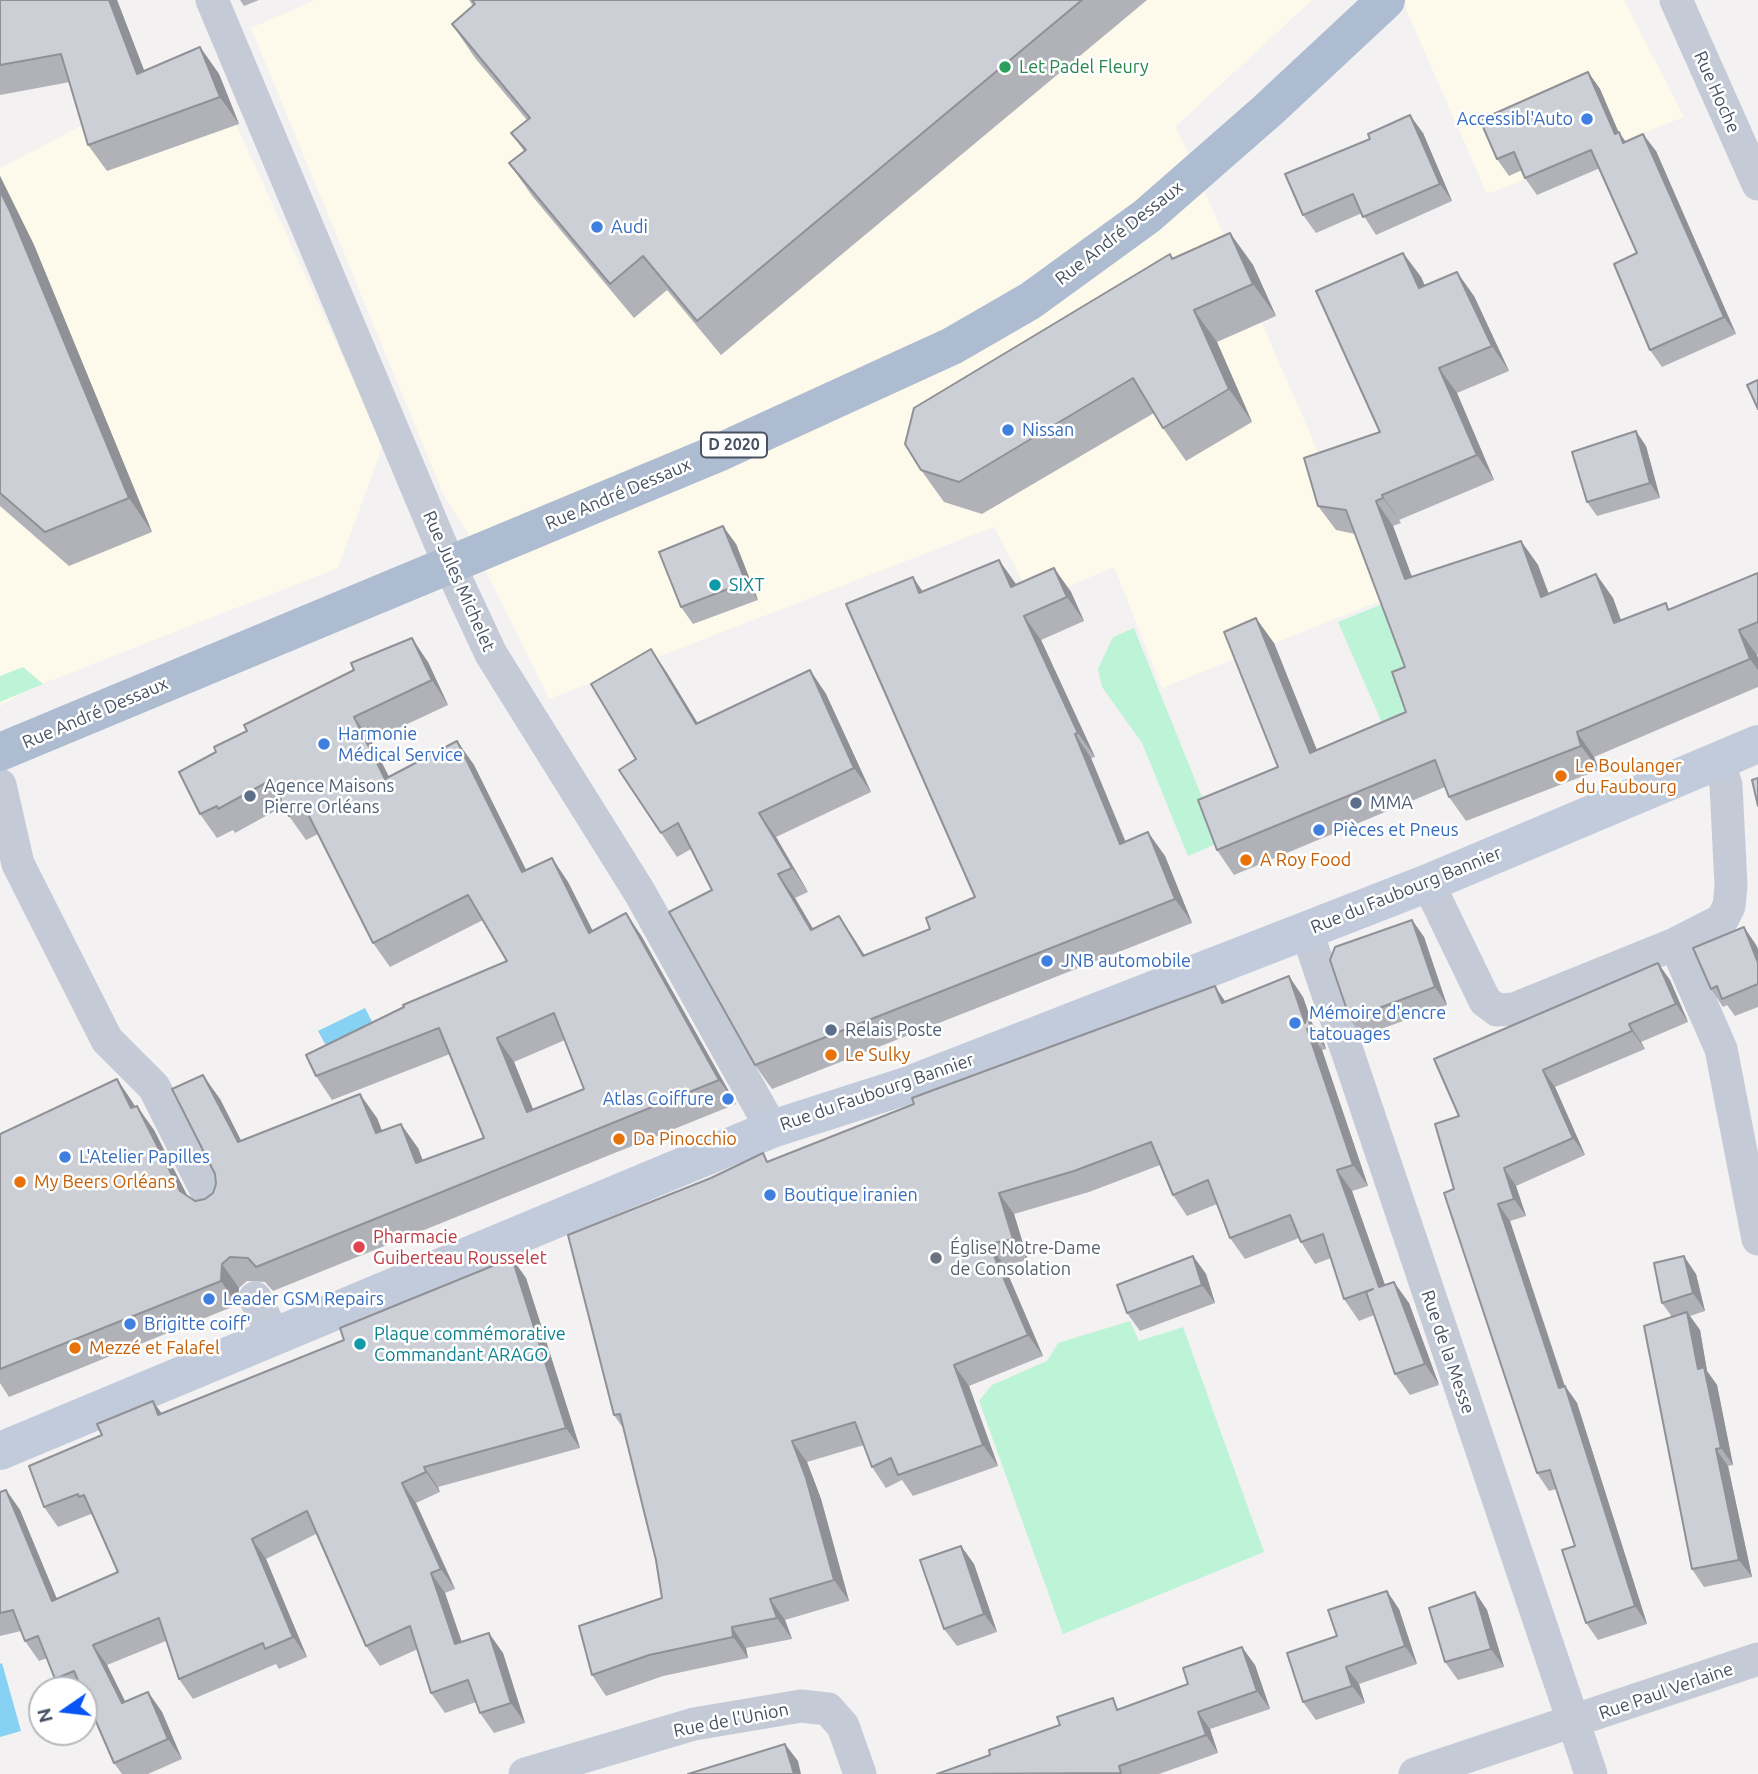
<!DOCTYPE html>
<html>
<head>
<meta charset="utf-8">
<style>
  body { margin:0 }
  #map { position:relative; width:1758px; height:1774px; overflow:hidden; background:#f3f1f1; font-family:Ubuntu,sans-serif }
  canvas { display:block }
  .north { position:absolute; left:28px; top:1676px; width:70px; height:70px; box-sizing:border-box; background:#fff; border:2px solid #b5b9c0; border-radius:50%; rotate:256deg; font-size:19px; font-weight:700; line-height:28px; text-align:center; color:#475161 }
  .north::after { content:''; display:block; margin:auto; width:24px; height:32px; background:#0854f6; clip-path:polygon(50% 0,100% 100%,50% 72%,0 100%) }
</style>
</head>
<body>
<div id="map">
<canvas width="1758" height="1774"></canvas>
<div class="north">N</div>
</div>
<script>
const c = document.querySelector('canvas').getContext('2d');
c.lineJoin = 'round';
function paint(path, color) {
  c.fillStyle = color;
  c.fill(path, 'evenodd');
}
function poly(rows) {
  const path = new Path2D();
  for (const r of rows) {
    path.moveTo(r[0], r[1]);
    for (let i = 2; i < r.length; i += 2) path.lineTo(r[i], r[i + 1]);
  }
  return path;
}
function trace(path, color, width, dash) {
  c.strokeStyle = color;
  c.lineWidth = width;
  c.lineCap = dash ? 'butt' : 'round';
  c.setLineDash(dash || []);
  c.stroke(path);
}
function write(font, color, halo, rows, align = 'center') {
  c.font = font + ' Ubuntu,sans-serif';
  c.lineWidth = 5;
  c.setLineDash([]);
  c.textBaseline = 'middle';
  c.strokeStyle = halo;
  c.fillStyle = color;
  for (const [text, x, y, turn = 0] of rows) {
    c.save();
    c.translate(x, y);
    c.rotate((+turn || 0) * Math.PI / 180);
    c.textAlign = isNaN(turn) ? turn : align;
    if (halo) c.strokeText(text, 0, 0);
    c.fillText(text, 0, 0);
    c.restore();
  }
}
const commercial = poly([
  [315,0,1312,0,1176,126,1329,477,1339,473,1383,600,1162,688,1114,567,1033,601,994,527,549,699,464,526,445,498,251,28],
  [1402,0,1624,0,1684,117,1487,194],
  [207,61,383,445,338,568,29,689,0,706,0,168]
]);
const green = poly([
  [1385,603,1420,691,1414,720,1386,732,1338,622],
  [1134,628,1220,842,1188,856,1142,743,1102,687,1098,669,1113,637],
  [23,667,43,684,0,702,0,676],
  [1130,1321,1139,1341,1183,1327,1264,1552,1063,1634,979,1401,992,1385,1047,1361,1058,1343]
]);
const water = poly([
  [365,1008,378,1033,333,1058,318,1031],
  [2,1663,21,1731,0,1737,0,1664]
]);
const minor = poly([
  [212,0,449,564,491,654,640,893,772,1129],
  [1676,0,1758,184],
  [0,785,18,864,107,1040,154,1087,214,1206],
  [1428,883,1485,1001,1497,1010,1514,1009,1675,944,1722,920,1729,906,1731,886,1726,785,1718,761],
  [1306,929,1591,1774],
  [1675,944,1721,1049,1758,1239],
  [255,1298,274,1336],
  [525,1774,694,1724,801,1706,828,1709,843,1726,860,1774],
  [1415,1774,1758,1659]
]);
const secondary = poly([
  [0,1451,772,1129,909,1085,1428,883,1758,744]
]);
const primary = poly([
  [0,752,718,453,952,346,1030,301,1147,216,1267,111,1386,0]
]);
const wall = poly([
  [0,0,117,0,144,71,200,47,219,74,239,124,107,171,88,145,70,82,0,95],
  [240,0,259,0,244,6],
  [469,0,1147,0,721,355,667,290,634,318,533,197,509,163,524,151,511,133,527,120,475,58,452,24,473,6],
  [1588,72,1600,89,1619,133,1626,142,1656,151,1736,334,1662,367,1650,350,1637,253,1600,168,1537,195,1525,178,1522,170,1509,176,1497,159],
  [1423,133,1452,201,1376,235,1362,213,1316,233,1303,215],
  [0,176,34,245,152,532,69,566,0,506],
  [1230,233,1253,265,1276,316,1217,342,1252,422,1186,461,1163,428,1154,413,982,514,944,502,921,470,1170,254,1173,258],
  [1403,253,1421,277,1425,286,1474,296,1509,371,1457,393,1494,480,1399,520,1401,523,1393,526,1412,577,1521,541,1538,565,1548,594,1596,574,1613,598,1621,620,1670,610,1758,573,1758,654,1757,655,1758,658,1758,687,1594,757,1599,770,1466,821,1449,797,1445,787,1234,875,1217,850,1278,767,1274,643,1317,750,1406,712,1405,667,1355,534,1336,530,1318,506,1380,432],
  [1646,446,1660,498,1597,516,1587,502],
  [736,544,758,600,693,624,681,607],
  [1054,568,1071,592,1084,621,1041,640,1095,757,1091,758,1126,842,1165,856,1192,923,772,1089,755,1065,712,890,691,849,677,857,661,833,636,759,651,649,667,673,698,724,810,670,826,694,871,792,776,837,808,892,795,898,813,929,839,916,865,956,930,929,975,897,923,592,1016,585],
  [428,662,448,705,371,741,389,777,457,741,474,765,526,870,552,858,568,882,592,930,626,913,642,937,736,1104,273,1291,265,1282,247,1281,239,1288,237,1305,9,1397,0,1383,0,1134,117,1079,135,1106,154,1130,187,1195,195,1201,205,1199,213,1193,216,1184,220,1099,241,1141,377,1118,382,1131,418,1148,423,1161,484,1138,450,1054,332,1100,316,1076,507,961,483,920,390,967,373,943,318,834,306,840,289,816,284,806,235,833,233,830,217,838,200,814],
  [565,1040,584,1089,533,1110,514,1062],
  [1412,920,1424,937,1447,1005,1362,1036,1350,1019],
  [1744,927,1756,945,1758,949,1758,1007,1735,1016,1727,1005,1723,1007,1711,989],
  [1670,980,1688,1022,1641,1042,1645,1049,1555,1087,1585,1155,1516,1186,1526,1216,1510,1221,1565,1386,1577,1403,1647,1624,1598,1640,1586,1623,1575,1546,1556,1489,1549,1491,1537,1473,1454,1189,1459,1116],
  [1303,997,1312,1023,1322,1037,1326,1049,1322,1050,1368,1186,1352,1191,1385,1285,1409,1303,1439,1385,1410,1395,1395,1374,1374,1315,1359,1321,1344,1299,1331,1258,1315,1264,1301,1242,1299,1238,1245,1259,1230,1238,1217,1204,1187,1216,1173,1195,1160,1165,1089,1192,1014,1214,1028,1260,1004,1265,1043,1356,969,1386,998,1466,913,1496,902,1480,886,1488,872,1467,864,1445,807,1462,821,1499,849,1601,785,1620,792,1639,746,1648,748,1658,663,1676,606,1696,592,1675,662,1598,656,1560,623,1428,614,1415,711,1178,769,1161,1225,1001],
  [1193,1256,1206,1274,1215,1303,1140,1331,1127,1313],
  [1696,1274,1705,1311,1690,1316,1700,1330,1707,1371,1717,1385,1733,1465,1728,1466,1752,1577,1704,1587,1692,1569,1672,1317,1662,1303],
  [526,1278,580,1448,438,1487,440,1492,416,1503,455,1589,445,1593,462,1642,503,1653,525,1723,494,1733,480,1713,476,1702,445,1713,431,1693,418,1649,380,1666,366,1646,316,1534,266,1559,307,1657,279,1669,276,1664,193,1699,179,1679,166,1641,107,1665,125,1702,148,1692,162,1712,182,1759,148,1774,122,1774,114,1763,84,1690,63,1690,55,1679,47,1658,39,1661,25,1641,21,1631,0,1636,0,1492,6,1490,20,1510,57,1599,118,1572,94,1517,91,1514,58,1527,44,1507,161,1413],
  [961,1546,974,1564,997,1632,957,1646,944,1629],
  [1475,1592,1487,1610,1504,1667,1458,1680,1445,1662],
  [1399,1609,1417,1664,1359,1684,1365,1703,1316,1720,1303,1702,1337,1636],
  [1255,1665,1270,1709,1210,1729,1218,1753,1159,1774,937,1774,1121,1708]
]);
const shadedWall = poly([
  [109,0,117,0,156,101,137,74],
  [200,47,219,74,239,124,220,97],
  [1588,72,1600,89,1621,138,1619,132,1631,150,1615,134],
  [1410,115,1423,133,1452,201,1440,184],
  [1643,134,1656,151,1736,334,1724,317],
  [0,176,34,245,152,532,129,498,0,191],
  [1230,233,1253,265,1276,316,1253,284],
  [1403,253,1421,277,1437,313,1419,288],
  [1457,272,1474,296,1509,371,1492,346],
  [1194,310,1217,342,1252,422,1229,389],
  [1439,368,1457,393,1494,480,1477,455],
  [1636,431,1646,446,1660,498,1650,483],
  [1382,495,1399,520,1401,523,1383,498],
  [1376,501,1393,526,1422,604,1405,579],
  [723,526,736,544,758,600,746,582],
  [1521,541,1538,565,1559,621,1541,597],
  [999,560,1016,584,1028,611,1011,587],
  [1054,568,1071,592,1084,621,1067,597],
  [1596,574,1613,598,1631,648,1614,623],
  [913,577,929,601,919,593],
  [1024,616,1041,640,1095,757,1078,733],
  [1256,618,1274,643,1328,778,1310,753],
  [1739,630,1757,655,1758,658,1758,670,1750,659],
  [412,638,428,662,448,705,432,680],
  [651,649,667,673,713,748,696,724],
  [810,670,826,694,871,792,854,768],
  [354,717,371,741,402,803,385,779],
  [1577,732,1594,757,1599,770,1581,746],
  [1075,734,1091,758,1136,868,1120,844],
  [457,741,474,765,539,896,522,872],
  [759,813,776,837,808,892,792,868],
  [1148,832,1165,856,1192,923,1175,899],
  [552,858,568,882,606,957,589,933],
  [778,874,795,898,828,954,811,930],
  [626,913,642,937,736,1104,719,1080],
  [839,916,855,940,880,980,863,956],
  [1412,920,1424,937,1447,1005,1435,987],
  [1744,927,1756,945,1758,949,1758,963],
  [1658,963,1670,980,1688,1022,1676,1004],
  [1289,976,1303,997,1312,1023,1322,1037,1326,1049,1311,1027,1305,1023],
  [1215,986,1229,1007,1222,1003],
  [1629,1024,1641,1042,1645,1049,1632,1031],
  [1307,1029,1322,1050,1368,1186,1353,1165],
  [497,1038,514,1062,544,1136,527,1112],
  [1543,1070,1555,1087,1585,1155,1573,1138],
  [203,1075,220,1099,254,1166,238,1142],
  [117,1079,133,1103,148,1132,131,1108],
  [360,1094,377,1118,392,1157,376,1133],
  [137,1106,154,1130,197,1215,180,1191],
  [401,1124,418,1148,433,1187,416,1163],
  [1504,1168,1516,1186,1526,1216,1514,1199],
  [1337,1170,1352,1191,1393,1308,1379,1287],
  [999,1193,1014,1214,1028,1260,1013,1239],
  [1498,1204,1510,1221,1571,1406,1559,1388],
  [989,1244,1004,1265,1043,1356,1028,1335],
  [1193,1256,1206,1274,1215,1303,1202,1285],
  [1684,1256,1696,1274,1705,1311,1693,1293],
  [512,1258,526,1278,580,1448,566,1428],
  [222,1264,239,1288,237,1305,221,1281],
  [1394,1282,1409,1303,1439,1385,1425,1364],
  [1687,1312,1700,1330,1707,1371,1717,1385,1733,1465,1721,1448,1698,1369],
  [954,1365,969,1386,998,1466,983,1445],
  [1565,1386,1577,1403,1647,1624,1635,1606],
  [153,1401,167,1421,158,1415],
  [792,1441,807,1462,821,1499,849,1601,834,1580],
  [1716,1449,1728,1466,1752,1577,1739,1560],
  [424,1467,438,1487,440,1492,426,1472],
  [402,1483,416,1503,455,1589,441,1569],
  [6,1490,20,1510,66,1621,52,1601],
  [252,1539,266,1559,307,1657,293,1637],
  [961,1546,974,1564,997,1632,984,1614],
  [431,1573,445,1593,469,1664,455,1644],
  [1387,1591,1399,1609,1417,1664,1405,1646],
  [1475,1592,1487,1610,1504,1667,1491,1649],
  [770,1599,785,1620,792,1639,777,1618],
  [732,1627,746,1648,748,1658,733,1637],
  [489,1633,503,1653,525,1723,511,1703],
  [93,1645,107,1665,136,1723,122,1703],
  [1242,1647,1255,1665,1270,1709,1257,1691],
  [1346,1667,1359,1684,1365,1703,1352,1686],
  [148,1692,162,1712,182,1759,168,1739],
  [1198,1712,1210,1729,1218,1753,1206,1735],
  [785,1744,798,1761,801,1774,794,1774]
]);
const building = poly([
  [0,0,109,0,137,74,200,47,220,97,88,145,61,54,0,65,0,0],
  [472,0,1082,0,697,321,643,256,610,284,509,163,526,150,511,133,530,118,452,24,475,4,472,0],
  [1588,72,1615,134,1619,132,1623,143,1643,134,1724,317,1650,350,1614,264,1637,253,1591,150,1525,178,1514,152,1497,159,1480,120,1588,72],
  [1410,115,1440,184,1363,217,1353,194,1303,215,1285,174,1370,139,1368,134,1410,115],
  [0,191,10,211,129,498,45,532,0,493,0,191],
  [1230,233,1253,284,1194,310,1229,389,1163,428,1133,378,959,482,921,470,905,444,914,408,1170,254,1172,259,1230,233],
  [1403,253,1419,288,1457,272,1492,346,1439,368,1477,455,1382,495,1383,498,1376,501,1405,579,1521,541,1541,597,1596,574,1614,623,1666,603,1668,610,1758,573,1758,622,1739,630,1750,659,1577,732,1581,746,1449,797,1435,760,1217,850,1198,800,1278,767,1224,632,1256,618,1310,753,1406,712,1392,672,1405,667,1346,510,1318,506,1304,458,1380,432,1316,291,1403,253],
  [1758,380,1758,409,1747,385,1758,380],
  [1636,431,1650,483,1587,502,1572,452,1636,431],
  [723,526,746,582,681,607,659,552,723,526],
  [999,560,1011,587,1054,568,1067,597,1024,616,1078,733,1075,734,1120,844,1148,832,1175,899,755,1065,669,912,712,890,678,823,661,833,619,770,636,759,591,684,651,649,696,724,810,670,854,768,759,813,792,868,778,874,811,930,839,916,863,956,930,929,926,918,975,897,846,604,913,577,919,593,999,560],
  [412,638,432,680,354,717,385,779,457,741,522,872,552,858,589,933,626,913,719,1080,256,1267,248,1258,230,1257,222,1264,221,1281,0,1369,0,1134,117,1079,131,1108,137,1106,180,1191,195,1201,205,1199,213,1193,216,1184,215,1174,172,1089,203,1075,238,1142,360,1094,376,1133,401,1124,416,1163,484,1138,439,1028,316,1076,306,1055,404,1007,403,1005,507,961,468,895,373,943,305,808,289,816,271,780,218,809,217,806,200,814,179,772,216,752,214,747,247,731,244,725,354,670,351,663,412,638],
  [554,1013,584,1089,527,1112,497,1038,554,1013],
  [1758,778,1758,806,1752,780,1758,778],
  [1412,920,1435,987,1350,1019,1330,960,1335,947,1412,920],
  [1744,927,1758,963,1758,984,1722,999,1717,986,1711,989,1693,948,1744,927],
  [1658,963,1676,1004,1629,1024,1632,1031,1543,1070,1573,1138,1504,1168,1514,1199,1498,1204,1559,1388,1565,1386,1635,1606,1586,1623,1562,1550,1575,1546,1550,1470,1537,1473,1444,1193,1454,1189,1435,1124,1459,1116,1434,1059,1658,963],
  [1289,976,1305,1023,1307,1016,1311,1027,1307,1029,1353,1165,1337,1170,1379,1287,1394,1282,1425,1364,1395,1374,1366,1292,1373,1289,1344,1299,1323,1234,1301,1242,1290,1215,1230,1238,1208,1180,1173,1195,1151,1142,1074,1171,999,1193,1013,1239,989,1244,1028,1335,954,1365,983,1445,898,1475,891,1458,872,1467,855,1422,792,1441,806,1478,834,1580,770,1599,777,1618,732,1627,733,1637,649,1655,592,1675,579,1626,662,1598,656,1560,620,1414,614,1415,568,1235,711,1178,763,1153,767,1162,914,1104,912,1098,1215,986,1222,1003,1289,976],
  [1193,1256,1202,1285,1127,1313,1117,1285,1193,1256],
  [1684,1256,1693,1293,1662,1303,1654,1263,1684,1256],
  [512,1258,566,1428,424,1467,426,1472,402,1483,441,1569,431,1573,455,1644,489,1633,511,1703,480,1713,468,1680,431,1693,410,1626,366,1646,307,1511,252,1539,293,1637,265,1649,263,1643,179,1679,159,1618,93,1645,122,1703,148,1692,168,1739,114,1763,84,1694,84,1690,82,1690,74,1671,55,1679,38,1636,25,1641,13,1610,0,1613,0,1492,6,1490,52,1601,118,1572,84,1495,79,1497,78,1494,44,1507,29,1466,102,1435,97,1424,153,1401,158,1415,344,1340,340,1328,512,1258],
  [1687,1312,1698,1369,1704,1367,1721,1448,1716,1449,1739,1560,1692,1569,1644,1326,1687,1312],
  [961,1546,984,1614,944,1629,920,1560,961,1546],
  [1387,1591,1405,1646,1346,1667,1352,1686,1303,1702,1287,1653,1337,1636,1328,1610,1387,1591],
  [1475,1592,1491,1649,1445,1662,1429,1608,1475,1592],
  [1242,1647,1257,1691,1198,1712,1206,1735,1119,1766,1121,1773,937,1774,990,1755,989,1750,1060,1725,1057,1717,1113,1698,1117,1710,1188,1684,1183,1668,1242,1647],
  [785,1744,794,1774,688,1774,785,1744]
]);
const markers = [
  [1005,67,7,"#2e9e5b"],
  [1587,119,7,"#3f7fe0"],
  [597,227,7,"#3f7fe0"],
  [1008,430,7,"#3f7fe0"],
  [715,585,7,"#0f9aa8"],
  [324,744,7,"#3f7fe0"],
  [1561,776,7,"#e8710a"],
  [250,796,7,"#5c6f8a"],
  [1356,803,7,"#5c6f8a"],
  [1319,830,7,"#3f7fe0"],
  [1246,860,7,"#e8710a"],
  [1047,961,7,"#3f7fe0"],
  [1295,1023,7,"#3f7fe0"],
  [831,1030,7,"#5c6f8a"],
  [831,1055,7,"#e8710a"],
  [728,1099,7,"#3f7fe0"],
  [619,1139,7,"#e8710a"],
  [65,1157,7,"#3f7fe0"],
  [20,1182,7,"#e8710a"],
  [770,1195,7,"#3f7fe0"],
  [359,1247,7,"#e0444e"],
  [936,1258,7,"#6b7280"],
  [209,1299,7,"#3f7fe0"],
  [130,1324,7,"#3f7fe0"],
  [360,1344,7,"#0f9aa8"],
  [75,1348,7,"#e8710a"]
];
const shields = [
  [734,445,66]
];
const shieldNames = [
  ["D 2020",734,445]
];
const leisureNames = [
  ["Let Padel Fleury",1019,67]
];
const streetNames = [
  ["Rue Hoche",1717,92,66],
  ["Rue André Dessaux",1119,233,-38],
  ["Rue André Dessaux",618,494,-23],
  ["Rue Jules Michelet",459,581,66],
  ["Rue André Dessaux",95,713,-23],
  ["Rue du Faubourg Bannier",1406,890,-22],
  ["Rue du Faubourg Bannier",877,1092,-19],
  ["Rue de la Messe",1448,1352,71],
  ["Rue Paul Verlaine",1666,1691,-19],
  ["Rue de l'Union",731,1720,-11]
];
const shopNames = [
  ["Accessibl'Auto",1573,119,"right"],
  ["Audi",611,227],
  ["Nissan",1022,430],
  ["Harmonie",338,734],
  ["Médical Service",338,755],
  ["Pièces et Pneus",1333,830],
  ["JNB automobile",1061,961],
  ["Mémoire d'encre",1309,1013],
  ["tatouages",1309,1034],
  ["Atlas Coiffure",714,1099,"right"],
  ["L'Atelier Papilles",79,1157],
  ["Boutique iranien",784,1195],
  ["Leader GSM Repairs",223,1299],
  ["Brigitte coiff'",144,1324]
];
const cultureNames = [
  ["SIXT",729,585],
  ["Plaque commémorative",374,1334],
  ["Commandant ARAGO",374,1355]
];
const foodNames = [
  ["Le Boulanger",1575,766],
  ["du Faubourg",1575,787],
  ["A Roy Food",1260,860],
  ["Le Sulky",845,1055],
  ["Da Pinocchio",633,1139],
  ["My Beers Orléans",34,1182],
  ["Mezzé et Falafel",89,1348]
];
const serviceNames = [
  ["Agence Maisons",264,786],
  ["Pierre Orléans",264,807],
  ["MMA",1370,803],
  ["Relais Poste",845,1030]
];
const healthNames = [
  ["Pharmacie",373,1237],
  ["Guiberteau Rousselet",373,1258]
];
const worshipNames = [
  ["Église Notre-Dame",950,1248],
  ["de Consolation",950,1269]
];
paint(commercial, '#fefaeb');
paint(green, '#bdf4d8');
paint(water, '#86d1f4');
trace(minor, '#c4cbd7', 33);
trace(secondary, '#c2cbdb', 38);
trace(primary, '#aebcd2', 38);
paint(wall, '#b0b2b8');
paint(shadedWall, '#909196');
paint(building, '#cdcfd6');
trace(building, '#909196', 2);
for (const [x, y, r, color] of markers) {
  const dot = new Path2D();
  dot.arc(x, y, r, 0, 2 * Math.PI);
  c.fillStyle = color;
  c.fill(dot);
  trace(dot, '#fff', 2.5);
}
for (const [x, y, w] of shields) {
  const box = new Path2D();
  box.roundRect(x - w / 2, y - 12.5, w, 25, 5);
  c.fillStyle = '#fff';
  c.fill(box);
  trace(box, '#475161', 2);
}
write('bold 16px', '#475161', null, shieldNames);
write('18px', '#27864d', '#fff', leisureNames, 'left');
write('18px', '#475161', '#fff', streetNames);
write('18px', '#366cbe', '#fff', shopNames, 'left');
write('18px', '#0d838f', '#fff', cultureNames, 'left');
write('18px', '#c56008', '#fff', foodNames, 'left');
write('18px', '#4e5e75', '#fff', serviceNames, 'left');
write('18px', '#be3a42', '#fff', healthNames, 'left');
write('18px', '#5b616d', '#fff', worshipNames, 'left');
</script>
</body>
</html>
